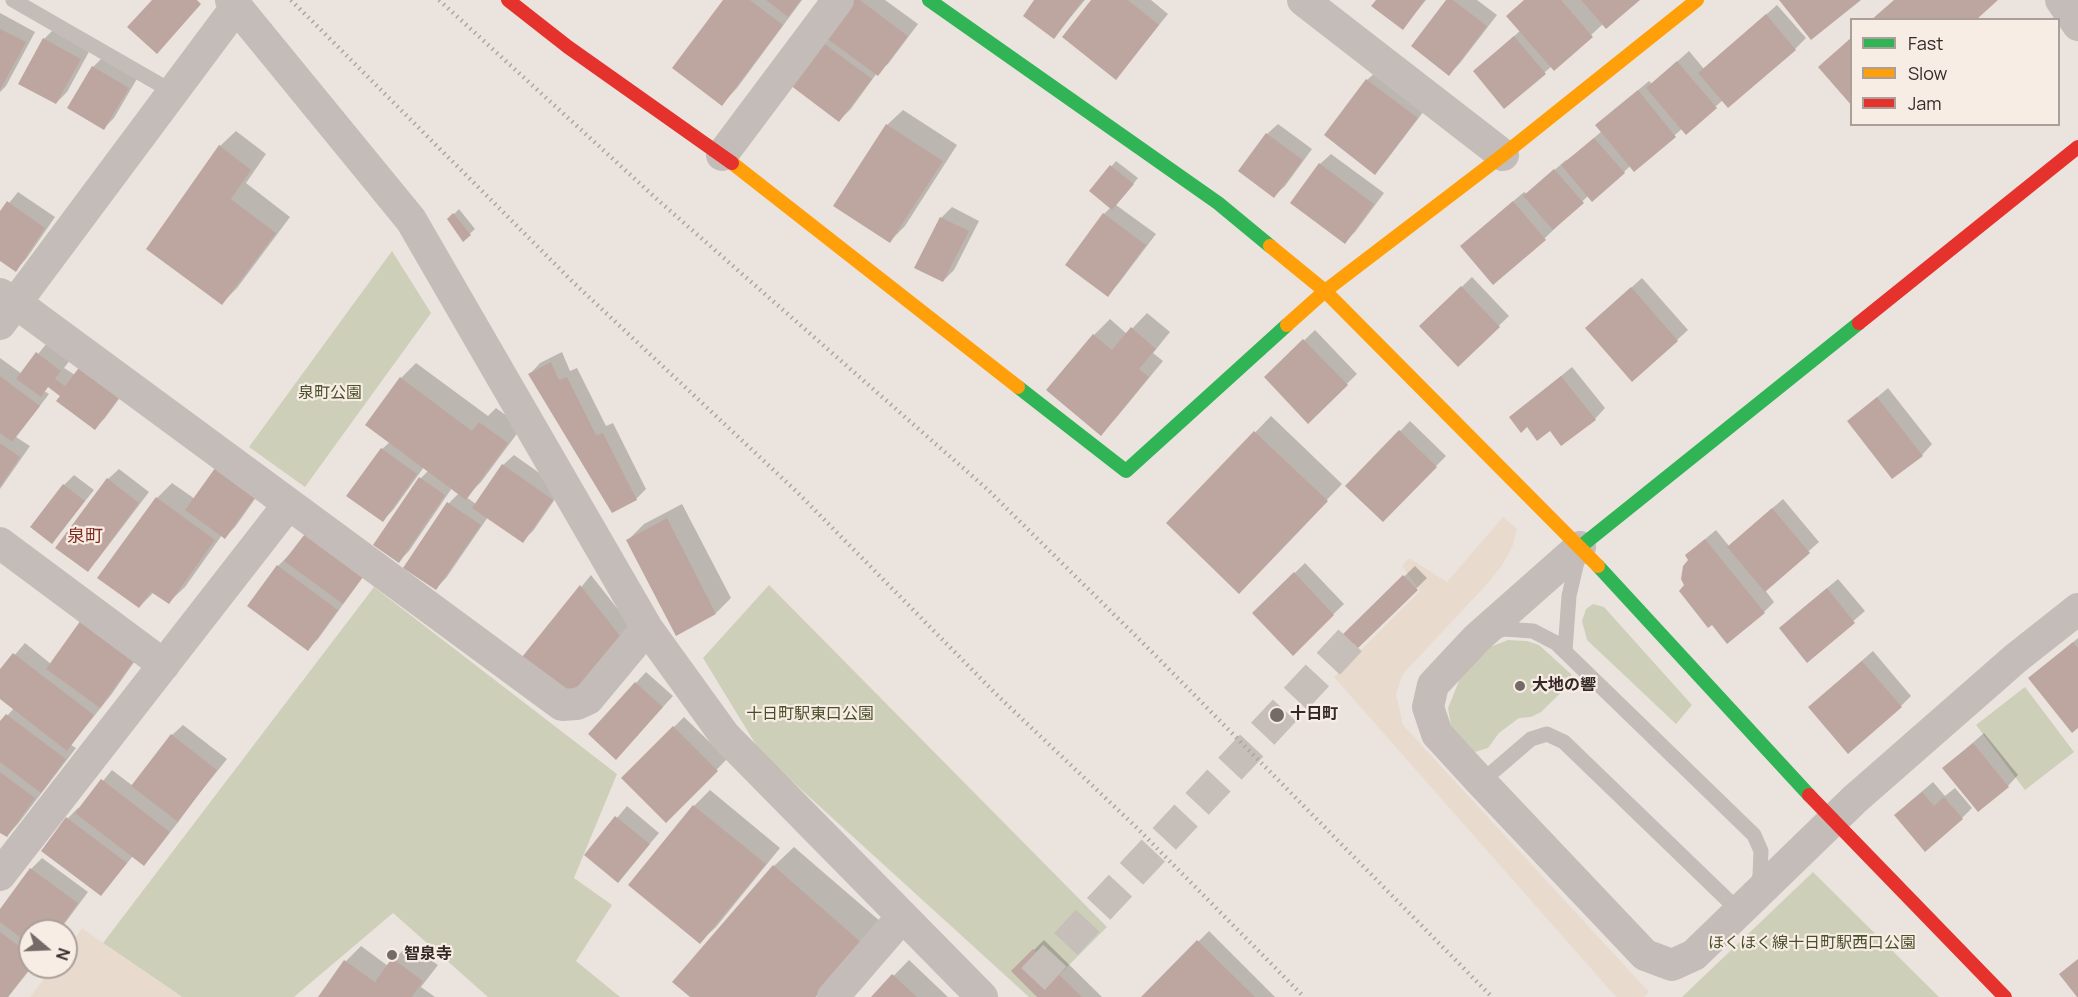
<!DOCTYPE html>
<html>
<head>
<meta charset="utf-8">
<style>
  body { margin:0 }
  #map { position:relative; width:2078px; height:997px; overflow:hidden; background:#ebe4de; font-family:Manrope,sans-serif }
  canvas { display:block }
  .legend { position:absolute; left:1850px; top:18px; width:210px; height:108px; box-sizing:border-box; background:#f8ede5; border:2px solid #aa9f99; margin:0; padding:8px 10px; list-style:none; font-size:18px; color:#342927 }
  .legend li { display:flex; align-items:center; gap:12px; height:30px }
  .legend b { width:30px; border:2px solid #aa9f99 }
  .north { position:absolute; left:18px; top:919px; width:60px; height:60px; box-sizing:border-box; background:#f8ede5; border:2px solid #aa9f99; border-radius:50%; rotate:109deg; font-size:16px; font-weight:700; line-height:24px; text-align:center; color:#342927 }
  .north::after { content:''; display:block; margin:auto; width:21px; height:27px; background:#746a67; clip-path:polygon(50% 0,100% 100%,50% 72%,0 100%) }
</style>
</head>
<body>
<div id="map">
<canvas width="2078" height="997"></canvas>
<ul class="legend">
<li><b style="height:8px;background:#30b455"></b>Fast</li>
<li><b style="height:8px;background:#ff9f0a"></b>Slow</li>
<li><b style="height:8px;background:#e5322d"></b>Jam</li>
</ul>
<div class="north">N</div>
</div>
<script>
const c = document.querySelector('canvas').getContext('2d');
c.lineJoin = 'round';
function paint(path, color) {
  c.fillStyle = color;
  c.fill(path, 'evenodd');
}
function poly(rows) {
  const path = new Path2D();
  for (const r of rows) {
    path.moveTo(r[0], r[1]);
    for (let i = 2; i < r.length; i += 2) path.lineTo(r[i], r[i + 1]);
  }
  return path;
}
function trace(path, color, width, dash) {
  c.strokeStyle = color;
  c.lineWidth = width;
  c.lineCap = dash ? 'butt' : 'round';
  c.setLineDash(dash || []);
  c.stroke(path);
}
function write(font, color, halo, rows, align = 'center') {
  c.font = font + ' Manrope,"Noto Sans JP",sans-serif';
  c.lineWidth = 4.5;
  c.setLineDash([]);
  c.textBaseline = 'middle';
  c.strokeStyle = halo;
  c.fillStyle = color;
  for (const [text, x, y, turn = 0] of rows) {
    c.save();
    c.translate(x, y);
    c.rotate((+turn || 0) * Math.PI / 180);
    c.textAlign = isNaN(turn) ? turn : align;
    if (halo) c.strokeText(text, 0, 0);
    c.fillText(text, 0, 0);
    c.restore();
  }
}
const green = poly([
  [392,251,431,313,305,487,249,447],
  [769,585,1107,927,1037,997,1029,997,761,753,703,658],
  [374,587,617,774,574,878,612,905,576,961,620,997,488,997,393,913,294,997,182,997,103,943],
  [1593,604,1604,607,1692,705,1676,724,1587,640,1582,621,1586,609],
  [1508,640,1527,641,1539,645,1571,674,1572,682,1541,712,1531,717,1519,718,1499,733,1488,748,1475,752,1456,737,1451,726,1448,708,1459,681,1470,665,1490,647],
  [2025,687,2074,752,2025,790,1976,725],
  [1813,872,1939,997,1682,997]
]);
const plaza = poly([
  [1503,517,1517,529,1513,545,1503,564,1488,583,1403,674,1396,694,1403,725,1649,992,1644,997,1616,997,1334,677,1420,591,1402,566,1409,558,1447,582],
  [82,928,103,943,182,997,30,997,53,967,66,967,66,950]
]);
const shadow = poly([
  [725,0,802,0,737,88,722,104],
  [856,0,885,0,918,24,888,64,877,73,850,110,839,120,792,85],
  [1036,0,1085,0,1054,37],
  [1093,0,1151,0,1168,14,1116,78],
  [1378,0,1426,0,1403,28],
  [1448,0,1477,0,1497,15,1460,63,1449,74],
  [1524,0,1637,0,1603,24,1554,69,1552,66,1504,107,1475,71,1521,30],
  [1777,5,1806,38,1795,49,1728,106,1723,100,1686,132,1683,128,1634,170,1631,165,1624,172,1589,195,1545,238,1493,283,1473,236,1524,192,1527,194,1566,160,1567,161,1602,131,1608,115,1649,81,1652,84,1689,51,1704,69],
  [0,13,35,32,6,86,0,92],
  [55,28,91,48,67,92,56,103,44,39],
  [103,57,138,77,114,118,104,128,93,67],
  [1378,70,1427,107,1385,162,1375,173,1367,80],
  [903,110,957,145,905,226,890,241,887,125],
  [1278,124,1312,149,1285,186,1274,196,1267,134],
  [236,131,266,154,246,183,290,217,237,288,222,303,148,249,220,146],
  [1331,154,1384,193,1355,232,1345,242,1320,164],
  [1116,161,1138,178,1116,205,1156,234,1118,284,1108,295,1104,214,1111,207,1091,191],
  [18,192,55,217,26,259,16,270,0,260,0,214],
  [952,207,979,221,954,270,943,281,941,218],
  [459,209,475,229,463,240,449,219],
  [1472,277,1509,316,1458,365,1421,326],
  [1642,278,1688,330,1677,340,1597,318],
  [1147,313,1170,332,1153,353,1163,361,1116,418,1101,434,1048,390,1094,335,1110,319,1127,334],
  [1315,330,1357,374,1308,422,1266,377],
  [47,343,70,360,64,368,75,375,130,384,105,418,95,428,49,386,44,391,49,394,16,437,30,446,0,489,0,358,22,374],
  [562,352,570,371,577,368,606,426,613,423,646,489,636,499,530,374,540,363],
  [416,363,488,416,496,408,522,427,481,482,466,497,476,504,503,465,514,455,562,489,533,531,522,541,488,517,446,578,436,588,449,503,459,493,452,488,409,551,399,561,421,478,429,470,424,467,393,510,383,520,382,449,390,442,401,378],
  [1572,367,1605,408,1595,419,1551,429,1527,425,1511,417],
  [1888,388,1932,444,1922,455,1849,421],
  [1271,416,1342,484,1254,576,1168,523],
  [1410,421,1446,456,1383,520,1347,486],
  [119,469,149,492,98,559,88,570,108,479],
  [74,475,94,490,52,542,64,485],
  [267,482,235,527,225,537,222,535,185,587,169,602,154,592,139,607,157,498,172,483,195,499],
  [1783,499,1819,542,1765,590,1774,602,1764,612,1686,586,1698,545,1716,530,1729,546],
  [682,504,731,598,716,613,628,540,644,524],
  [289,555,370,567,318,639,308,649,249,606,278,566],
  [1305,563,1344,604,1293,653,1254,613],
  [1415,566,1427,578,1356,648,1344,635],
  [591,575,631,626,572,692,525,657],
  [1838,579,1865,611,1808,660,1791,618],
  [2078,638,2078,726,2030,679],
  [25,643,51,664,144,648,111,695,71,745,76,748,17,825,6,836,0,831,0,724,14,708,0,697,0,672],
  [1873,651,1911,696,1901,706,1820,697],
  [646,672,673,696,626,747,590,734],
  [684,717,727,759,666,821,623,778],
  [183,725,227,759,178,820,179,821,154,853,144,864,133,856,101,894,68,818,78,808,80,809,112,770,133,786,172,735],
  [1984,733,2018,775,2008,786,1944,768],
  [1933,782,1945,796,1955,788,1972,808,1962,818,1906,805],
  [710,790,780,848,716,927,700,942,630,884,694,806],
  [627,806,659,833,618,881,586,855],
  [794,847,881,922,816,997,693,997,774,866],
  [42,858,88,892,59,931,30,931,30,967,32,967,8,997,0,997,0,911,31,869],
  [1209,931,1275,997,1143,997],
  [1044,940,1102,997,1039,997,1013,971],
  [409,944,438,965,421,987,435,997,320,997,346,961,361,946,388,966],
  [909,960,948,997,873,997]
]);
const building = poly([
  [152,0,197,0,201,4,157,54,127,27],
  [723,0,750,0,783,25,722,106,672,68],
  [766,0,801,0,788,17],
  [854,0,860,0,908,36,878,76,826,38],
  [1034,0,1083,0,1054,39,1023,16],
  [1091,0,1128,0,1159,25,1116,80,1062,37],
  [1376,0,1425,0,1403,30,1371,6],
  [1446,0,1453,0,1487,26,1449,76,1411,46],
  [1524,0,1561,0,1593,37,1554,71,1506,16],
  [1581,0,1640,0,1606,29],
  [1779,0,1861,0,1811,40],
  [1894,0,1998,0,1976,20,1871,20],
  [1766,14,1796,50,1728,108,1698,73],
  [0,29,26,42,0,90],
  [1514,36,1546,74,1504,109,1473,71],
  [1852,37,1852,106,1818,67],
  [43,38,81,59,56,104,18,84],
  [822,42,872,79,839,122,790,85],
  [1677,61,1717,108,1686,135,1646,88],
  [92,66,129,88,104,130,67,108],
  [1366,79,1418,118,1375,175,1324,135],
  [1638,90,1676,137,1634,172,1595,125],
  [886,124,943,161,890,243,833,206],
  [1266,133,1303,160,1274,198,1238,171],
  [1594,138,1625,173,1592,202,1561,165],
  [219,145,251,170,231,199,276,233,222,305,146,249],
  [1319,163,1374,204,1345,244,1290,203],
  [1110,165,1134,184,1112,210,1089,191],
  [1554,169,1584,203,1553,230,1523,196],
  [7,201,45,228,16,272,0,261,0,211],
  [1513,201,1546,240,1493,285,1460,246],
  [453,213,471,235,463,242,447,219],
  [1103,213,1146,245,1108,297,1065,265],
  [940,217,969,231,943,282,914,268],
  [1461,286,1500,327,1458,367,1419,326],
  [1631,287,1678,341,1632,382,1585,328],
  [1131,327,1156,349,1139,369,1149,377,1101,436,1046,390,1093,334,1112,350],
  [1303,339,1348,385,1308,424,1264,377],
  [36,352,61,371,55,379,65,386,81,365,121,395,95,430,56,401,60,396,48,387,41,397,16,379],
  [551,362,559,380,567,377,596,435,603,433,637,500,612,513,528,374],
  [0,376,40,406,12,442,0,433],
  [1561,376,1596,420,1561,446,1550,431,1537,441,1527,427,1521,433,1509,417],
  [400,377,472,431,479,422,508,443,466,500,365,425],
  [1877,397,1923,456,1892,479,1847,421],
  [1399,430,1437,467,1383,522,1345,486],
  [1254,431,1328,501,1239,594,1166,523],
  [0,443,20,457,0,487],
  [381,448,417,474,383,522,346,496],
  [218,464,258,493,225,539,185,510],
  [502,464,553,500,523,543,472,508],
  [419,477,445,495,399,563,373,545],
  [107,478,139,503,88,572,55,548],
  [63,484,85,501,52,544,30,527],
  [156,497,215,540,169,604,151,592,139,608,97,578],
  [447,502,481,525,436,590,403,568],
  [1772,508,1810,553,1765,592,1727,547],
  [667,518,716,614,676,636,626,540],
  [308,530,366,573,343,604,284,561],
  [1705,539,1765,613,1727,644,1712,625,1708,628,1679,591,1684,585,1681,579,1683,566,1688,560,1685,555],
  [277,565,338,610,308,651,247,606],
  [1294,572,1334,615,1293,656,1252,613],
  [1403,575,1418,590,1356,650,1342,635],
  [580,585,621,637,572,694,522,657],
  [1827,588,1855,623,1807,663,1779,628],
  [81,620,135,659,100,708,46,669],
  [2073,642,2078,648,2078,728,2072,733,2028,678],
  [13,653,94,715,67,751,0,699,0,669],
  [1862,661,1902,707,1848,754,1808,707],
  [635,682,663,707,616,760,588,734],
  [6,714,66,759,41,793,0,762,0,721],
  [673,726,718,771,666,823,621,778],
  [171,734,217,770,178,822,131,786],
  [1973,743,2009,787,1978,812,1942,768],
  [0,772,35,798,7,837,0,833],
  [101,779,170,832,144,866,75,813],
  [1922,792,1934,806,1944,797,1963,819,1925,852,1894,815],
  [693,805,766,864,700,944,628,885],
  [615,816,650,844,618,883,584,855],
  [66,817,127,863,101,896,41,851],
  [773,865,862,943,815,997,690,997,672,982],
  [30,868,78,903,58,931,30,931,30,945,0,922,0,909],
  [0,932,30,954,30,968,8,997,0,997],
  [1197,940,1255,997,1141,997],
  [1033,949,1082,997,1037,997,1011,971],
  [392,958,423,981,412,997,318,997,344,960,375,982],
  [2078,959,2078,997,2077,997,2059,974],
  [892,974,917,997,871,997]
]);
const streetTunnel = poly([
  [1033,979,1358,632]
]);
const lane = poly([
  [13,0,173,92],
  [1491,633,1504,629,1533,631,1556,643,1754,835,1761,851,1760,875,1757,888],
  [1565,651,1569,596,1579,553],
  [1481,782,1531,739,1547,734,1564,742,1739,911]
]);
const street = poly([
  [231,0,411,220,647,628,725,736,982,997],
  [1303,0,1503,155],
  [2061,0,2078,25],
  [722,155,838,0],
  [0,294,16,303,562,705,577,704,588,699,647,628],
  [0,324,237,6],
  [0,543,164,665],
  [1580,547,1477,638,1433,685,1428,707,1437,734,1481,782,1645,955,1672,965,1694,955,1855,799,2016,658,2078,609],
  [0,875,288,505],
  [833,997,902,917]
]);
const fast = poly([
  [929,0,1218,203,1270,246],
  [1018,387,1126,471,1287,325],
  [1580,547,1859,323],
  [1598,566,1809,795]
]);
const slow = poly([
  [732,163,1018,387],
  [1270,246,1325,291,1598,566],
  [1287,325,1325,291,1503,155,1697,0]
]);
const jam = poly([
  [508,0,568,47,732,163],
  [1859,323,2078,147],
  [1809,795,2005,997]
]);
const rail = poly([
  [291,0,575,284,796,491,999,697,1136,827,1304,997],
  [439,0,659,201,987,489,1153,653,1492,997]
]);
const markers = [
  [1520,686,6,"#746a67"],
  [1277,715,8,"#746a67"],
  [392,955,6,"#746a67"]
];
const parkNames = [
  ["泉町公園",330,394],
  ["十日町駅東口公園",810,715],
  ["ほくほく線十日町駅西口公園",1812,944]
];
const poiNames = [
  ["大地の響",1532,686],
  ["十日町",1290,715],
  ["智泉寺",404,955]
];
const neighbourhoodNames = [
  ["泉町",85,537]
];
paint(green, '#cecfb9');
paint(plaza, '#e9dace');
paint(shadow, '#0003');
paint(building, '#bea6a0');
trace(streetTunnel, '#c6bfb9', 32, [32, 16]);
trace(lane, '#c4bcb8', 15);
trace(street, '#c4bcb8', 32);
trace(fast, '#30b455', 14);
trace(slow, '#ff9f0a', 14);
trace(jam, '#e5322d', 14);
trace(rail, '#aca5a2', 4.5, [1.5, 4.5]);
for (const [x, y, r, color] of markers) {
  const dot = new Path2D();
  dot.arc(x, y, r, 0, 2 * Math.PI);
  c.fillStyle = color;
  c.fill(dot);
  trace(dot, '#f8ede5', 2);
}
write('16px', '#48512b', '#f8ede5', parkNames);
write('bold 16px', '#342927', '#f8ede5', poiNames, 'left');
write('18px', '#802e23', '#f8ede5', neighbourhoodNames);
</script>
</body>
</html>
